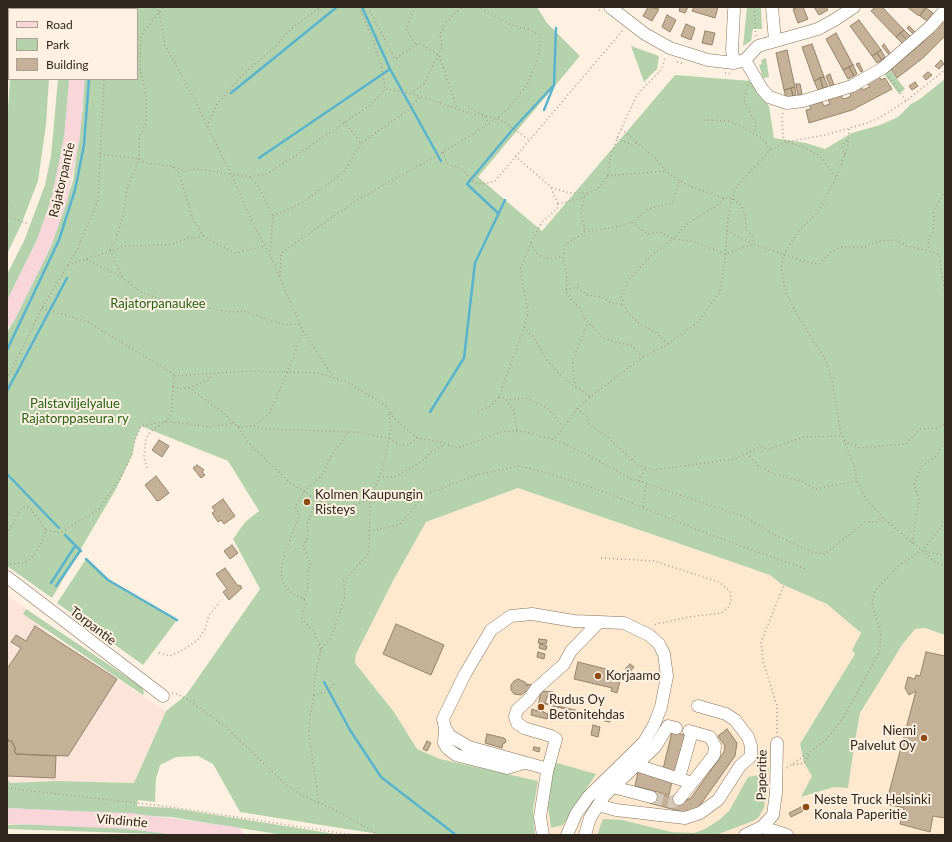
<!DOCTYPE html>
<html>
<head>
<meta charset="utf-8">
<style>
  body { margin:0 }
  #map { position:relative; width:952px; height:842px; overflow:hidden; background:#fef1e1; font-family:Lato,sans-serif }
  canvas { display:block }
  .frame { position:absolute; inset:0; border:8px solid #2f271d; pointer-events:none }
  .legend { position:absolute; left:8px; top:8px; width:130px; height:72px; box-sizing:border-box; background:#fef1e1; border:1px solid #aba093; margin:0; padding:5px 7px; list-style:none; font-size:12px; color:#2f271d }
  .legend li { display:flex; align-items:center; gap:8px; height:20px }
  .legend b { width:20px; border:1px solid #aba093 }
</style>
</head>
<body>
<div id="map">
<canvas width="952" height="842"></canvas>
<div class="frame"></div>
<ul class="legend">
<li><b style="height:5px;background:#f9d6da"></b>Road</li>
<li><b style="height:11px;background:#b4d3ad"></b>Park</li>
<li><b style="height:11px;background:#c5b197"></b>Building</li>
</ul>
</div>
<script>
const c = document.querySelector('canvas').getContext('2d');
c.lineJoin = 'round';
function paint(path, color) {
  c.fillStyle = color;
  c.fill(path, 'evenodd');
}
function poly(rows) {
  const path = new Path2D();
  for (const r of rows) {
    path.moveTo(r[0], r[1]);
    for (let i = 2; i < r.length; i += 2) path.lineTo(r[i], r[i + 1]);
  }
  return path;
}
function trace(path, color, width, dash) {
  c.strokeStyle = color;
  c.lineWidth = width;
  c.lineCap = dash ? 'butt' : 'round';
  c.setLineDash(dash || []);
  c.stroke(path);
}
function write(font, color, halo, rows, align = 'center') {
  c.font = font + ' Lato,sans-serif';
  c.lineWidth = 4;
  c.setLineDash([]);
  c.textBaseline = 'middle';
  c.strokeStyle = halo;
  c.fillStyle = color;
  for (const [text, x, y, turn = 0] of rows) {
    c.save();
    c.translate(x, y);
    c.rotate((+turn || 0) * Math.PI / 180);
    c.textAlign = isNaN(turn) ? turn : align;
    if (halo) c.strokeText(text, 0, 0);
    c.fillText(text, 0, 0);
    c.restore();
  }
}
const commercial = poly([
  [7,595,49,625,44,632,166,711,134,783,55,781,10,783,7,779]
]);
const built = poly([
  [518,488,770,575,781,584,827,604,861,633,852,650,855,654,800,744,804,762,812,776,802,797,834,787,855,741,860,713,902,645,915,629,925,628,945,635,945,835,535,835,533,810,537,781,440,759,417,749,394,712,355,663,356,654,394,579,426,522]
]);
const green = poly([
  [88,7,537,7,547,23,580,56,478,177,542,231,675,75,751,81,769,106,774,138,806,143,825,149,852,133,880,125,898,117,911,104,920,99,945,79,945,635,925,628,915,629,902,645,860,713,855,741,848,788,834,787,801,797,812,776,804,763,800,744,855,654,852,650,861,633,827,604,781,584,770,575,518,488,426,522,394,579,356,654,355,663,394,712,417,749,440,759,538,781,533,810,535,835,384,835,240,812,213,764,198,756,176,757,160,765,156,779,155,802,138,800,137,806,172,808,342,835,283,835,171,817,7,808,7,779,10,783,55,781,134,783,166,711,186,695,260,589,233,539,245,522,259,511,228,461,141,426,135,440,132,455,116,489,52,598,7,566,7,333,46,254,59,223,73,181,83,108,84,79,137,79,137,9,88,9],
  [747,7,761,7,762,29,753,29,751,41,743,46],
  [631,46,659,56,657,69,644,82],
  [766,58,769,77,763,78,759,65,762,64,761,60],
  [888,67,905,89,899,94,882,71],
  [10,79,49,79,46,125,38,181,21,225,7,254,7,124],
  [58,79,72,79,67,135,50,208,36,243,7,304,7,274,24,241,45,185,51,156],
  [86,559,108,580,177,620,143,665,57,603],
  [26,609,139,685,143,689,144,694,143,695,23,614],
  [557,763,596,774,563,825,551,828,547,800,553,767],
  [769,767,764,808,758,818,753,821,716,835,597,835,603,819,622,820,671,832,694,833,705,829,719,820,729,811,748,777,759,775],
  [41,824,86,825,185,835,7,829,7,825]
]);
const stream = poly([
  [94,9,95,7],
  [390,69,441,161],
  [231,93,337,7],
  [544,110,554,85,556,28],
  [259,158,390,69,362,7],
  [498,213,467,184,513,129,554,85],
  [7,350,59,240,75,190,84,145,89,79],
  [7,391,67,278],
  [430,412,464,358,475,263,505,200],
  [7,474,59,528],
  [65,535,81,551],
  [86,559,108,580,177,620],
  [51,583,75,546],
  [56,586,80,551],
  [324,682,350,730,381,777,456,835]
]);
const building = poly([
  [648,7,659,9,652,21,643,16,648,7],
  [680,7,688,7,685,13,679,11,680,7],
  [694,7,718,7,715,18,692,11,694,7],
  [799,7,803,7,808,19,798,23,793,9,799,7],
  [814,7,826,7,828,10,819,15,814,7],
  [875,7,882,7,904,30,896,37,871,11,875,7],
  [907,7,926,7,919,16,907,7],
  [926,8,933,13,927,21,920,16,926,8],
  [667,15,676,20,670,32,662,27,667,15],
  [859,20,881,50,872,56,850,26,859,20],
  [942,22,945,24,945,36,923,58,897,78,891,69,921,44,942,22],
  [686,24,695,28,691,40,681,36,686,24],
  [909,26,915,32,913,34,907,28,909,26],
  [904,30,911,37,907,40,900,33,904,30],
  [705,31,715,33,712,45,702,43,705,31],
  [836,33,853,65,843,70,826,39,836,33],
  [900,33,907,40,903,44,896,37,900,33],
  [812,44,824,77,814,81,802,47,812,44],
  [884,44,891,54,889,55,882,46,884,44],
  [787,50,795,87,784,90,776,53,787,50],
  [881,50,885,57,882,60,877,53,881,50],
  [877,53,882,60,877,63,872,56,877,53],
  [941,60,944,64,939,69,935,66,941,60],
  [859,63,863,71,861,72,856,64,859,63],
  [853,65,857,74,854,76,849,67,853,65],
  [849,67,854,76,848,79,843,70,849,67],
  [928,72,932,75,926,80,923,76,928,72],
  [830,74,834,85,830,86,826,76,830,74],
  [879,76,881,80,885,78,892,89,852,110,809,123,806,110,811,109,809,105,822,102,824,106,830,104,828,100,841,95,843,99,847,98,851,96,849,92,861,86,863,90,867,88,870,87,867,83,879,76],
  [824,77,828,87,823,88,820,78,824,77],
  [820,78,823,88,818,90,814,81,820,78],
  [915,82,918,86,912,90,909,86,915,82],
  [796,84,800,84,802,94,798,95,796,84],
  [795,87,796,96,793,96,791,88,795,87],
  [791,88,793,96,786,98,784,90,791,88],
  [159,440,169,446,162,457,152,450,159,440],
  [197,465,204,470,202,472,205,475,201,478,193,468,197,465],
  [156,476,169,493,160,500,157,501,145,485,156,476],
  [223,499,235,516,224,524,221,520,218,522,212,513,215,511,212,507,223,499],
  [232,545,238,553,230,559,224,551,232,545],
  [225,568,238,586,240,585,242,588,229,600,223,592,227,589,216,574,225,568],
  [396,624,444,645,431,675,383,654,396,624],
  [35,626,117,679,68,756,16,754,14,751,16,750,11,740,9,742,7,737,7,669,21,648,11,642,16,635,26,641,35,626],
  [539,639,547,640,546,644,538,643,539,639],
  [540,644,547,646,546,650,539,648,540,644],
  [538,652,545,654,544,659,537,657,538,652],
  [926,652,945,656,945,818,933,816,930,832,900,824,904,808,886,804,916,691,909,695,905,688,908,677,915,679,916,675,920,676,926,652],
  [578,662,622,673,617,693,611,691,612,688,574,679,578,662],
  [630,664,634,667,629,673,625,669,630,664],
  [518,679,525,682,527,686,527,684,532,685,530,692,526,691,521,695,514,694,511,690,511,685,514,681,518,679],
  [541,691,553,692,551,697,547,696,543,712,548,714,547,719,531,715,532,709,537,711,541,691],
  [545,703,605,717,605,719,545,704,545,703],
  [605,715,611,717,610,722,604,721,605,715],
  [593,725,600,727,598,737,591,735,593,725],
  [727,729,737,743,735,756,698,808,687,813,649,803,652,792,685,801,691,798,724,752,725,746,718,736,727,729],
  [672,732,685,735,675,772,663,769,672,732],
  [487,734,504,738,506,740,505,743,503,743,502,748,485,743,487,734],
  [7,737,9,742,11,740,16,750,14,751,16,754,56,756,55,778,7,776,7,737],
  [427,741,431,743,427,751,423,749,427,741],
  [534,747,540,748,539,752,533,750,534,747],
  [638,772,672,781,669,795,635,786,638,772],
  [801,807,803,811,791,817,789,813,801,807]
]);
const minorTunnel = poly([
  [651,797,672,802,679,799]
]);
const path = poly([
  [150,7,159,11,165,45,194,98,231,174,250,177,258,186,273,216,270,255,303,331,287,373,269,414,254,426,238,427],
  [359,7,372,37,382,68,385,88],
  [368,7,395,59,419,43,439,55,457,108],
  [415,7,406,29,416,45],
  [596,7,601,11],
  [754,7,756,37],
  [106,9,106,7],
  [677,62,685,64],
  [725,73,733,74],
  [889,77,906,101],
  [748,85,744,100,756,124,754,133],
  [410,93,424,84,442,47,440,34,447,21,462,7],
  [468,106,485,116,488,124],
  [783,113,782,117,783,138,786,142,804,147,820,156,836,177],
  [704,120,730,121,744,128,763,139,770,150],
  [344,122,361,143,407,111,420,97],
  [207,127,217,104,241,76,276,46,292,28,321,7],
  [621,129,653,156,666,171,680,181,691,187,724,198,732,198,741,205,745,215,746,230,752,235,753,244],
  [849,129,848,145,837,176,817,213,798,232,784,254,781,269,786,293,798,316,826,361,833,384,840,430,854,465,857,481,866,499,883,518,937,563,945,567],
  [617,138,632,145,636,143],
  [443,152,447,163,464,170,468,177,477,184,494,182,623,30],
  [100,154,139,159,146,163,172,166,185,171,197,169,231,174,253,224,270,255],
  [845,155,842,146,849,138],
  [515,156,551,187,569,193,589,193],
  [173,167,179,173,193,220,203,235,213,242,235,253,265,246],
  [607,176,665,171],
  [250,177,267,174,307,148,369,106,386,89,410,93,475,115,498,118,528,139],
  [551,188,558,204],
  [945,191,934,210,933,232,928,241,930,251,939,255,945,293],
  [584,197,581,213,585,231],
  [7,204,9,200],
  [7,216,28,224],
  [273,216,302,203,344,172,361,143],
  [633,222,638,228,648,234,660,232,673,239,692,241,726,254,753,244,806,262,819,264,832,251,841,247,865,247,878,241,896,240,907,246,930,251],
  [727,231,752,243],
  [531,243,536,253,546,259,563,257],
  [110,250,116,239,124,212,127,188,139,159,139,138,146,123,146,94,140,68,141,36,163,7],
  [110,250,123,278],
  [86,259,123,278,141,292,181,307,195,305,228,312,244,311,284,325,300,324],
  [68,265,126,246,170,245,190,237,198,238,203,235],
  [280,276,281,253,357,200,443,152,498,118,511,105,527,85,539,55,541,36,530,30,509,24,479,7],
  [566,290,577,287,587,295,602,297,609,302,624,305],
  [42,308,88,322,172,373,174,376,173,386,180,389,189,388,221,411,238,427,248,442,289,482,317,500,334,506,351,507,370,499,382,497],
  [524,327,534,338,546,359,562,377,590,397],
  [303,331,334,378],
  [668,344,656,333,640,324,627,312,621,296,630,278,654,253,673,239,688,223,716,206,724,198],
  [643,357,631,345,619,343,603,338,585,319,579,307,571,300,566,290,567,275,563,257,565,245,585,232,616,227,633,222,648,209,672,203,680,181],
  [174,376,248,371,317,373,347,382,386,406,394,418,417,438],
  [7,379,42,308,77,250,98,200,104,79],
  [576,387,573,373,573,359,588,323],
  [189,388,209,380,211,374],
  [499,397,502,397,506,400,524,398,531,400,549,409,563,427],
  [506,400,514,411,517,431],
  [577,409,588,417,589,424,606,436,638,465,653,470,735,459,759,447,769,449,804,437,842,436],
  [478,411,491,406,499,397,524,327,528,312,520,270,531,243,542,222,557,209,558,204,584,197,599,187,609,174,610,157,621,129,637,95,662,69,665,57],
  [254,426,264,429,355,432,388,438,401,445,408,445,417,438,436,441,458,448,501,432,512,431,523,431,552,439,558,435,577,409,590,397,643,357,668,344,697,323,720,292,726,254,727,225,732,198,738,185,770,150,786,142,825,135,867,123,879,118,906,101,945,70],
  [552,439,578,450,630,478,745,517,777,536,812,552,825,554,865,522,877,522,882,518],
  [844,441,860,448,906,444,920,429,937,428,945,424],
  [747,453,757,465,776,475,801,481,815,489,857,481],
  [147,468,144,456,146,438,151,431,167,421,172,410,173,386],
  [379,477,394,477,421,462,431,452,445,445],
  [639,481,646,467],
  [643,507,646,483],
  [46,530,60,533,99,509,120,479,132,455,135,440,141,426,167,421,210,427,234,423],
  [369,531,399,525,425,495,476,475,519,466,548,473,599,490,711,535,806,569],
  [7,534,22,508,26,506,31,509,46,530,42,542,31,559,24,563,8,564],
  [912,543,919,500,914,485,921,467,935,457,945,442],
  [925,551,945,556],
  [601,558,654,561,719,582,730,591,731,601,728,608,721,613,689,617,652,625],
  [304,599,308,589,308,570,311,566,303,546,308,537,307,525,316,501],
  [321,649,315,634,301,617,306,604,304,599,291,593,282,581,281,569,286,550,300,514,295,507,304,492,322,475,332,455,348,433],
  [159,653,170,656,181,651,198,640,205,629,209,615,220,602],
  [172,693,177,694,190,701,227,728,284,783,300,794,339,812,379,835],
  [314,695,314,682,321,649,331,638,338,618,345,596,344,581,369,553,370,499,382,470,391,429,389,413],
  [777,733,777,706,763,661,761,642,784,585],
  [793,765,804,763,809,754],
  [787,768,826,740,843,718,879,653,881,635,872,603,875,591,899,565,923,550,945,522],
  [7,788,171,807,353,835],
  [661,794,669,796],
  [319,803,309,734,310,717,314,695,327,692,335,683]
]);
const minor = poly([
  [28,7,28,9],
  [610,7,645,34,670,48,708,60,734,63,745,60,758,46,818,29,836,19,854,7],
  [772,7,775,41],
  [745,60,762,89,769,97,787,103,803,101,852,86,883,68,930,27,945,10],
  [734,63,732,50,734,10],
  [7,577,163,696],
  [445,728,444,743,447,748,456,755,507,768,524,763],
  [636,765,692,783,714,755,715,746,710,737,689,731],
  [548,769,469,747,450,736,445,728,443,719,465,674,491,630,511,616,532,614,574,621,624,623,649,635,659,644,664,654,667,676,661,707,654,725,644,742,588,797,576,814,567,835],
  [679,778,692,732],
  [613,787,651,797],
  [679,799,692,783],
  [598,805,616,810,685,818,700,813,718,800,740,766,751,756,751,746,748,737,735,720,726,714,698,706],
  [762,827,787,835],
  [543,835,540,817,547,772,556,739,551,736,524,728,517,723,515,717,517,710,529,699,536,689,564,664,571,651,599,622],
  [585,835,590,818,604,796,655,747,668,726,676,728],
  [745,835,762,827,773,815,776,793,777,743]
]);
const major = poly([
  [81,9,81,7],
  [7,318,44,243,59,201,72,137,77,79],
  [7,816,130,821,235,835]
]);
const markers = [
  [307,502,4,"#8b4b13"],
  [598,676,4,"#8b4b13"],
  [541,707,4,"#8b4b13"],
  [924,738,4,"#8b4b13"],
  [806,807,4,"#8b4b13"]
];
const streetNames = [
  ["Rajatorpantie",62,180,-77],
  ["Torpantie",93,626,37],
  ["Paperitie",762,775,-89],
  ["Vihdintie",122,821,5]
];
const parkNames = [
  ["Rajatorpanaukee",158,304],
  ["Palstaviljelyalue",75,404],
  ["Rajatorppaseura ry",75,419]
];
const poiNames = [
  ["Kolmen Kaupungin",315,495],
  ["Risteys",315,510],
  ["Korjaamo",606,676],
  ["Rudus Oy",549,700],
  ["Betonitehdas",549,715],
  ["Niemi",916,731,"right"],
  ["Palvelut Oy",916,746,"right"],
  ["Neste Truck Helsinki",814,800],
  ["Konala Paperitie",814,815]
];
paint(commercial, '#fce4d9');
paint(built, '#fee9cf');
paint(green, '#b4d3ad');
trace(stream, '#5ab3cc', 2.5);
paint(building, '#c5b197');
trace(building, '#96836b', 1);
trace(minorTunnel, '#d5c9ba', 12, [12, 6]);
trace(minor, '#85725a', 13);
trace(major, '#dad8d6', 16);
trace(path, '#a69b8e', 1.5, [1, 3]);
trace(minor, '#fff', 12);
trace(major, '#f9d6da', 15);
for (const [x, y, r, color] of markers) {
  const dot = new Path2D();
  dot.arc(x, y, r, 0, 2 * Math.PI);
  c.fillStyle = color;
  c.fill(dot);
  trace(dot, '#fef1e1', 1.5);
}
write('13px', '#2f271d', '#fef1e1', streetNames);
write('13px', '#256118', '#fef1e1', parkNames);
write('13px', '#2f271d', '#fef1e1', poiNames, 'left');
</script>
</body>
</html>
